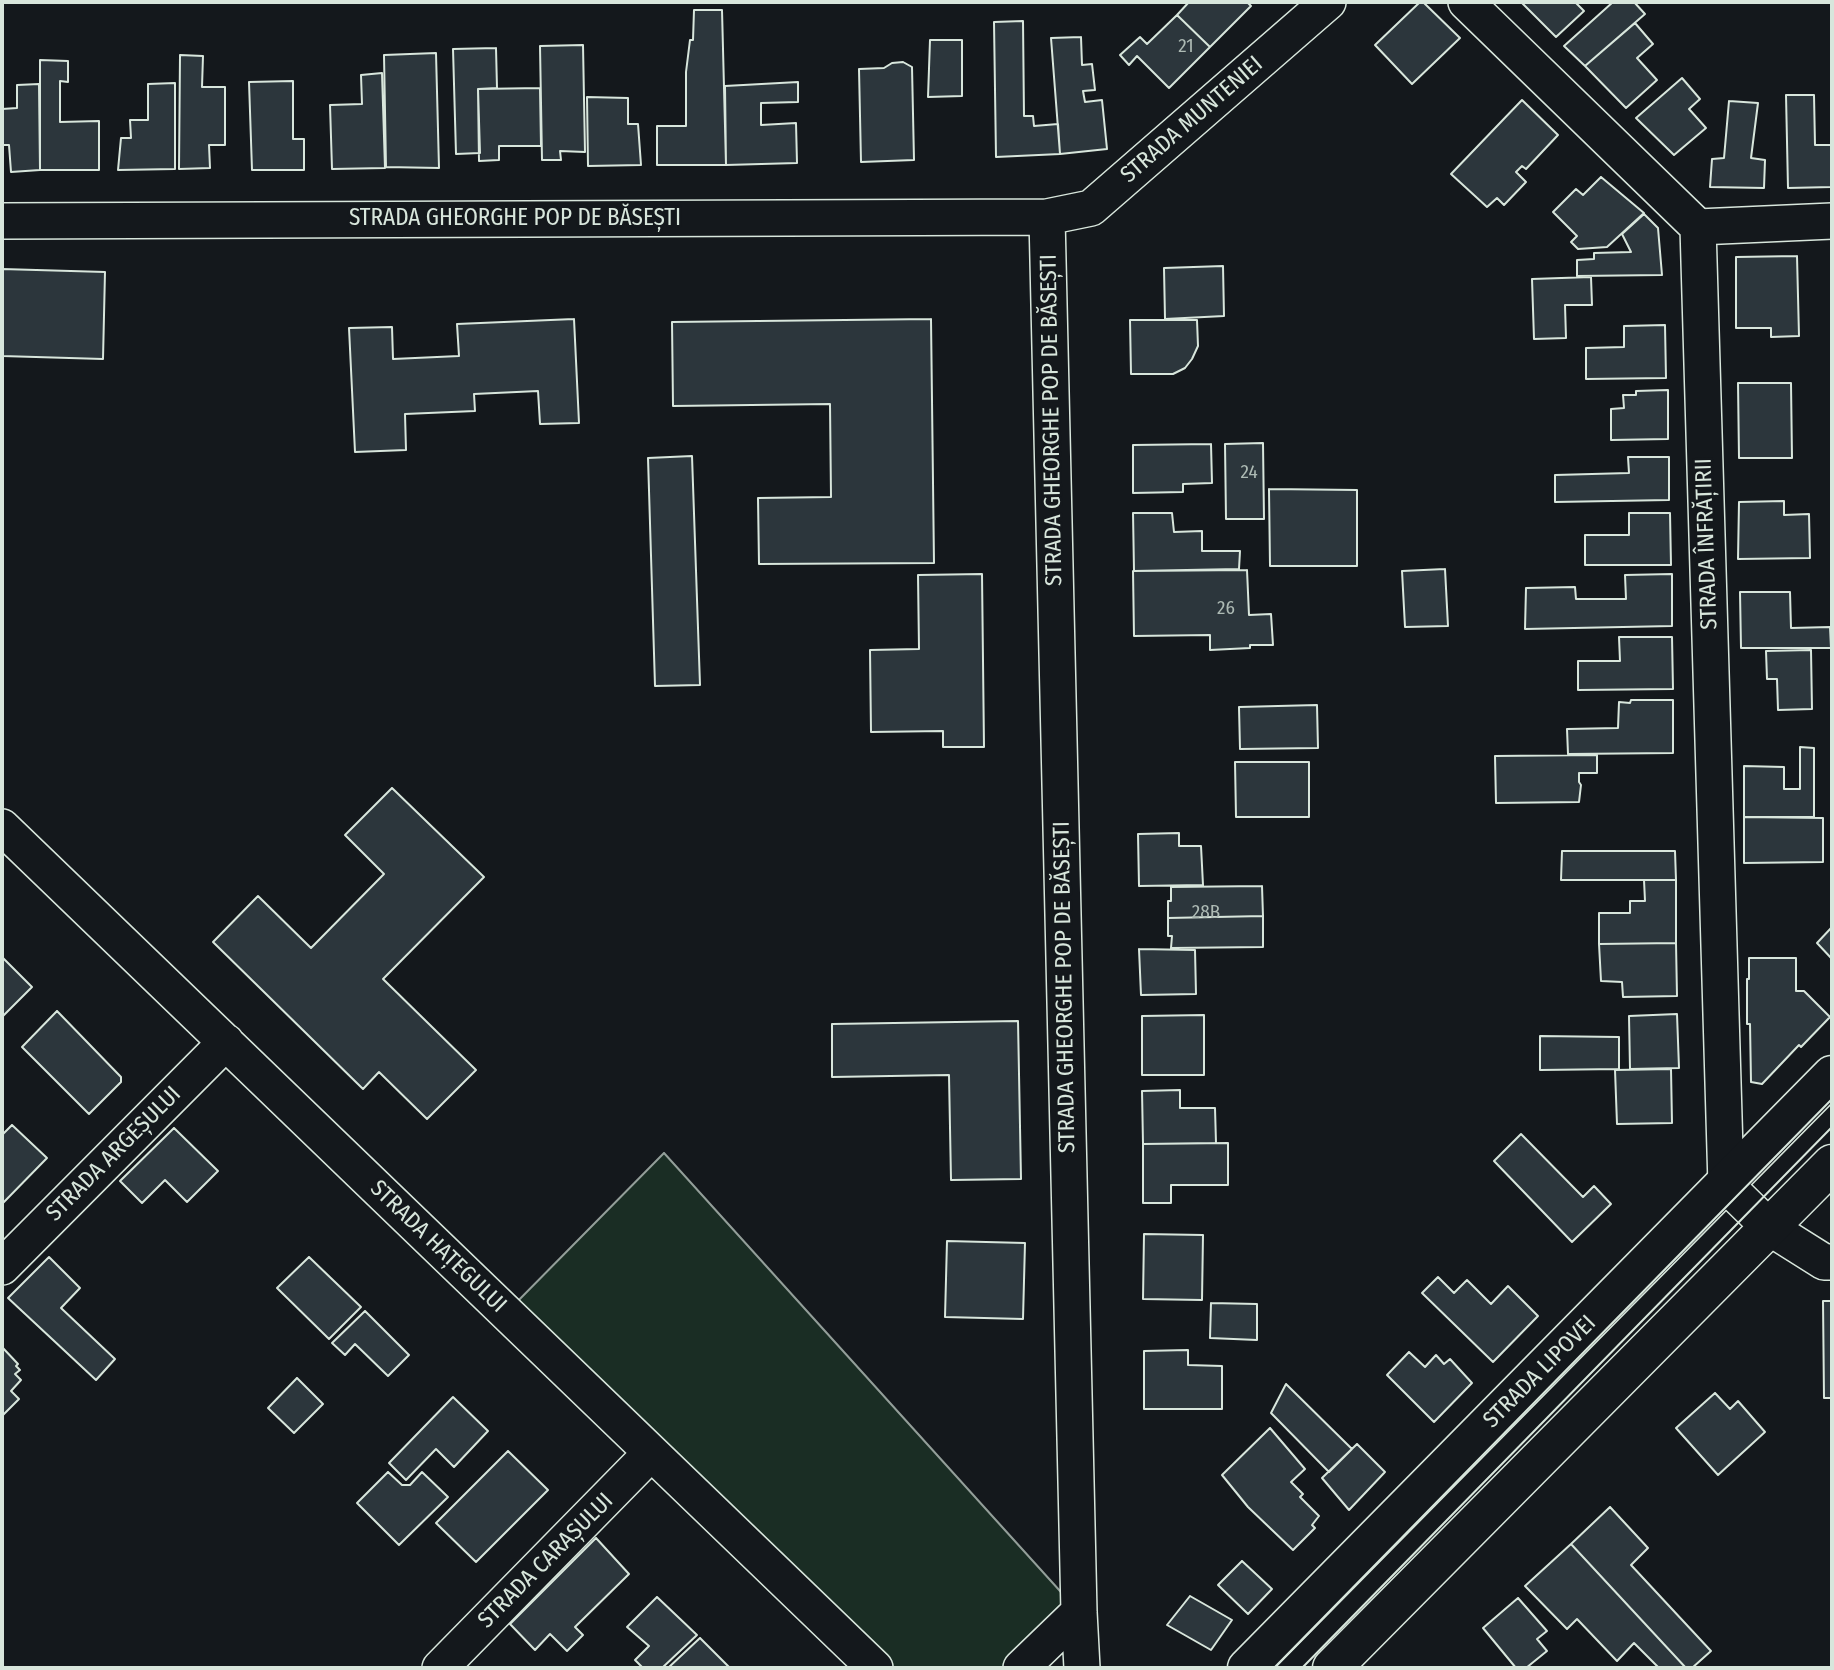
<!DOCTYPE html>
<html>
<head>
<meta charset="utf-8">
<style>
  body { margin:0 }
  #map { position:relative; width:1834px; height:1670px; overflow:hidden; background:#14181c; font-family:"Fira Sans Condensed",sans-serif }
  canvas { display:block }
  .frame { position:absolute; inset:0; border:4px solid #d8e6dc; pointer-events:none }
</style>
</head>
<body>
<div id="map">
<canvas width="1834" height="1670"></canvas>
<div class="frame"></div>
</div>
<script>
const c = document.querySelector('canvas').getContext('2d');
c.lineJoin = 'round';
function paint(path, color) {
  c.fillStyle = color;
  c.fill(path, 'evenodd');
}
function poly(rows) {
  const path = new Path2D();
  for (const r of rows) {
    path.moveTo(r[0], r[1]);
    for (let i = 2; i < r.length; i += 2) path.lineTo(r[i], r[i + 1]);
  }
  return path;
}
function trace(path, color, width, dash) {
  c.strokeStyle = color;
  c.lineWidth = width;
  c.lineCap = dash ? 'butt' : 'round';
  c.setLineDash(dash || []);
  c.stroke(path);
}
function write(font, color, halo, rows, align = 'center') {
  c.font = font + ' "Fira Sans Condensed",sans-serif';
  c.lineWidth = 5;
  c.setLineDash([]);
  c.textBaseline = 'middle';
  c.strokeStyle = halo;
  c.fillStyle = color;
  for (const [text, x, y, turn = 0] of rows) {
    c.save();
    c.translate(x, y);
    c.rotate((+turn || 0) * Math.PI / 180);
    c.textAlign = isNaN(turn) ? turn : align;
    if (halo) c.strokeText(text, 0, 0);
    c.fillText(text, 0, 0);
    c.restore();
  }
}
const green = poly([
  [664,1153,1079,1612,1021,1668,876,1668,506,1313,664,1153]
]);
const building = poly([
  [1189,2,1247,2,1251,6,1210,47,1177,15,1189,2],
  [1420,2,1423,2,1460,38,1412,84,1375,45,1420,2],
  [1575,2,1584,11,1556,37,1522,3,1575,2],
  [1613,2,1634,2,1645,14,1585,66,1564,46,1613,2],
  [694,10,722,10,726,165,657,165,657,126,686,126,686,72,690,40,693,40,694,10],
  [1177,15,1210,47,1169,88,1137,56,1129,65,1120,55,1140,37,1147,44,1177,15],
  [1023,21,1024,116,1033,116,1034,126,1058,124,1060,154,996,157,994,22,1023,21],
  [1635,23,1653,44,1637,58,1657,80,1626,108,1585,66,1635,23],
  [1081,37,1082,65,1092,64,1095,90,1083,91,1085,102,1102,100,1107,149,1060,154,1051,38,1081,37],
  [930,40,962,40,962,96,928,97,930,40],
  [583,45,585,152,560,151,561,160,542,160,540,46,583,45],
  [496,48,497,88,478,89,480,153,456,154,453,49,496,48],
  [436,53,439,168,386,167,384,55,436,53],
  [180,55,203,56,202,87,225,87,225,145,209,145,210,168,179,169,180,55],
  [40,60,68,61,68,82,60,81,60,122,99,121,99,170,40,170,40,60],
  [903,62,912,67,914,160,861,162,859,69,884,68,892,63,903,62],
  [382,73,385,168,332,169,330,105,362,104,361,75,382,73],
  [1682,78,1700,99,1689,109,1706,128,1674,155,1636,118,1682,78],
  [293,81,293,139,304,139,304,170,252,170,249,82,293,81],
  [798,82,798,102,761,103,761,125,796,123,797,163,726,165,725,86,798,82],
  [175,83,175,169,118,170,121,138,131,138,130,120,148,120,148,84,175,83],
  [39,84,40,170,11,172,9,145,2,145,2,109,17,108,17,85,39,84],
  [540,88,541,146,499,146,499,160,479,161,478,89,540,88],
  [1786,95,1814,95,1815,145,1832,145,1832,187,1788,188,1786,95],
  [587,97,628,98,628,124,638,124,641,165,588,166,587,97],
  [1522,100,1558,135,1526,169,1522,166,1516,172,1526,182,1504,205,1497,198,1487,207,1451,174,1522,100],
  [1729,101,1758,103,1751,158,1765,160,1764,188,1710,187,1712,159,1724,158,1729,101],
  [1601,177,1644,213,1607,247,1578,249,1571,242,1577,236,1553,212,1576,189,1583,195,1601,177],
  [1644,214,1658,228,1662,275,1577,276,1577,260,1594,259,1594,253,1631,252,1622,234,1644,214],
  [1797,256,1799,336,1771,337,1771,328,1736,328,1736,257,1797,256],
  [1223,266,1224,316,1165,319,1164,268,1223,266],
  [2,269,105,272,103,359,2,356,2,269],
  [1591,277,1592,305,1565,305,1566,338,1534,339,1532,279,1591,277],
  [574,319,579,423,540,424,538,391,474,394,475,411,405,414,406,450,355,452,349,328,392,327,393,359,459,356,457,324,574,319],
  [931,319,934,563,759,564,758,498,831,497,830,404,673,406,672,322,931,319],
  [1130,320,1197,320,1198,346,1192,359,1185,368,1173,374,1131,374,1130,320],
  [1665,325,1666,378,1586,379,1586,348,1624,347,1624,326,1665,325],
  [1738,383,1791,383,1792,458,1739,458,1738,383],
  [1668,390,1668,439,1611,440,1611,409,1624,408,1623,395,1636,395,1636,391,1668,390],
  [1263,443,1264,519,1226,519,1225,444,1263,443],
  [1211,444,1212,483,1183,484,1183,492,1133,493,1133,445,1211,444],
  [692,456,700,685,655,686,648,458,692,456],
  [1628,457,1669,457,1669,500,1555,502,1555,475,1629,473,1628,457],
  [1269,489,1357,490,1357,566,1270,566,1269,489],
  [1784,501,1784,515,1809,514,1810,558,1738,559,1739,502,1784,501],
  [1133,513,1172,513,1174,532,1202,531,1202,551,1240,551,1239,569,1134,571,1133,513],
  [1629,513,1670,513,1671,565,1585,565,1585,535,1629,535,1629,513],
  [1445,569,1448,626,1405,627,1402,571,1445,569],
  [1247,570,1249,615,1271,614,1273,645,1250,645,1250,648,1210,650,1210,635,1134,636,1133,571,1247,570],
  [982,574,984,747,943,747,943,731,871,732,870,650,919,649,918,575,982,574],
  [1672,574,1672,626,1525,629,1526,588,1575,587,1576,599,1626,599,1625,575,1672,574],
  [1740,592,1790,592,1791,628,1830,627,1831,648,1741,648,1740,592],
  [1619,637,1672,637,1673,689,1578,690,1578,661,1620,661,1619,637],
  [1811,650,1812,709,1778,710,1777,679,1767,679,1766,651,1811,650],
  [1631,700,1673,700,1673,753,1568,754,1567,729,1618,728,1619,702,1630,703,1631,700],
  [1317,705,1318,748,1240,749,1239,707,1317,705],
  [1800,747,1814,748,1814,817,1744,817,1744,766,1784,767,1784,789,1800,789,1800,747],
  [1597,755,1597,773,1579,773,1579,782,1581,785,1579,802,1496,803,1495,756,1597,755],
  [1235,762,1309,762,1309,817,1236,817,1235,762],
  [392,788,484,877,383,979,476,1070,427,1119,379,1072,363,1089,213,942,258,896,311,948,384,874,345,835,392,788],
  [1744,817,1823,818,1823,862,1744,863,1744,817],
  [1179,833,1179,846,1201,846,1203,885,1139,886,1138,834,1179,833],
  [1562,851,1675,851,1676,880,1561,880,1562,851],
  [1644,880,1676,880,1676,943,1599,944,1599,913,1630,913,1630,901,1645,901,1644,880],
  [1262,886,1263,916,1168,918,1168,901,1171,901,1171,887,1262,886],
  [1263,916,1263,947,1171,948,1172,936,1168,936,1168,918,1263,916],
  [1832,927,1832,959,1817,943,1832,927],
  [1676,943,1677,996,1623,997,1622,982,1601,981,1599,944,1676,943],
  [1139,949,1195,950,1196,994,1141,995,1139,949],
  [2,957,32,987,2,1017,2,957],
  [1749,958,1796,958,1796,991,1804,991,1830,1017,1801,1047,1799,1045,1762,1084,1751,1082,1750,1024,1747,1024,1747,979,1749,979,1749,958],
  [57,1011,121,1077,121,1082,89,1114,22,1047,57,1011],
  [1677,1014,1679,1068,1630,1069,1629,1016,1677,1014],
  [1204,1015,1204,1075,1142,1075,1142,1016,1204,1015],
  [1018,1021,1021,1179,951,1180,949,1075,832,1077,832,1024,1018,1021],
  [1540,1036,1619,1037,1619,1069,1540,1070,1540,1036],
  [1671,1069,1672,1123,1617,1124,1615,1070,1671,1069],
  [1180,1090,1180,1108,1215,1108,1216,1143,1143,1144,1142,1091,1180,1090],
  [12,1125,47,1158,2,1204,2,1135,12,1125],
  [174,1128,218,1171,187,1202,165,1180,142,1203,120,1181,174,1128],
  [1521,1134,1583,1197,1594,1186,1611,1204,1572,1242,1494,1161,1521,1134],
  [1228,1143,1228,1185,1171,1185,1171,1203,1143,1203,1143,1144,1228,1143],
  [1144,1234,1203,1235,1202,1300,1143,1299,1144,1234],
  [947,1241,1025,1243,1023,1319,945,1317,947,1241],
  [49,1257,80,1288,61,1308,115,1359,96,1380,8,1298,49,1257],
  [309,1257,361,1307,329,1339,277,1288,309,1257],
  [1438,1277,1454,1293,1467,1280,1491,1304,1508,1286,1538,1316,1493,1362,1422,1293,1438,1277],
  [1823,1301,1832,1301,1832,1398,1824,1398,1823,1301],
  [1211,1303,1257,1304,1257,1340,1210,1338,1211,1303],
  [365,1311,409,1355,388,1376,355,1344,345,1355,332,1343,365,1311],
  [2,1347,18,1364,16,1366,20,1370,15,1374,21,1380,11,1391,19,1399,2,1416,2,1347],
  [1188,1350,1188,1365,1222,1366,1222,1409,1144,1409,1144,1351,1188,1350],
  [1409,1352,1425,1367,1436,1355,1444,1364,1450,1359,1472,1383,1434,1422,1387,1375,1409,1352],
  [297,1378,323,1404,294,1433,268,1408,297,1378],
  [1286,1384,1352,1449,1329,1472,1271,1413,1286,1384],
  [1715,1393,1730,1409,1738,1401,1765,1432,1718,1475,1676,1428,1715,1393],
  [453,1397,488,1431,454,1467,436,1449,406,1480,389,1463,453,1397],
  [1270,1428,1305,1469,1291,1482,1303,1494,1300,1497,1319,1516,1312,1525,1315,1528,1293,1550,1248,1507,1222,1475,1270,1428],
  [1357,1444,1385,1472,1349,1510,1322,1478,1357,1444],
  [508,1451,548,1490,476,1562,436,1523,508,1451],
  [388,1472,402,1485,410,1485,422,1472,448,1497,399,1545,357,1503,388,1472],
  [1610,1507,1648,1548,1631,1565,1711,1651,1692,1668,1686,1668,1571,1544,1610,1507],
  [596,1538,629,1574,575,1627,583,1635,567,1651,550,1634,535,1650,510,1624,596,1538],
  [1571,1544,1686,1668,1659,1668,1634,1643,1617,1661,1577,1619,1567,1629,1525,1586,1571,1544],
  [1242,1561,1272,1589,1248,1614,1218,1585,1242,1561],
  [1190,1596,1232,1620,1211,1650,1167,1625,1190,1596],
  [657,1597,697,1635,662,1668,643,1668,635,1660,649,1646,627,1627,657,1597],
  [1518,1598,1547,1631,1537,1639,1547,1651,1526,1668,1516,1668,1483,1628,1518,1598],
  [700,1638,730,1668,668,1668,700,1638]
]);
const minor = poly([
  [1466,2,1698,227,1726,1185,1770,1228,1824,1262,1832,1262],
  [1047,217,1091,208,1328,2],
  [2,221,1047,217,1079,1612,1082,1668],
  [1698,227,1832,221],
  [2,827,875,1668],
  [2,1267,226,1042],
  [440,1668,651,1453],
  [1021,1668,1079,1612]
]);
const tertiary = poly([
  [1247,1668,1832,1075],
  [1332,1668,1832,1164]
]);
const tram = poly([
  [1274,1668,1832,1099],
  [1302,1668,1832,1127]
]);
const numberNames = [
  ["21",1186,47],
  ["24",1249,473],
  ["26",1226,609],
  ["28B",1206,913]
];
const streetNames = [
  ["STRADA MUNTENIEI",1192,120,-41],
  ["STRADA GHEORGHE POP DE BĂSEȘTI",515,219],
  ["STRADA GHEORGHE POP DE BĂSEȘTI",1052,420,-91],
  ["STRADA ÎNFRĂȚIRII",1707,544,-92],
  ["STRADA GHEORGHE POP DE BĂSEȘTI",1065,987,-91],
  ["STRADA ARGEȘULUI",114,1154,-45],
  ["STRADA HAȚEGULUI",438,1247,44],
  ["STRADA LIPOVEI",1540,1372,-45],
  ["STRADA CARAȘULUI",546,1561,-45]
];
paint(green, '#1a2d24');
trace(green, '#939e99', 2);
paint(building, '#2c363c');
trace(building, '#d8e6dc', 2);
trace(minor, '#d8e6dc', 38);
trace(tertiary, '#d8e6dc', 41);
trace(minor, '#14181c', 35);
trace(tertiary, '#14181c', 38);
trace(tram, '#d8e6dc', 2);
write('19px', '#adbab4', null, numberNames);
write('23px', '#d8e6dc', '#14181c', streetNames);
</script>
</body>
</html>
